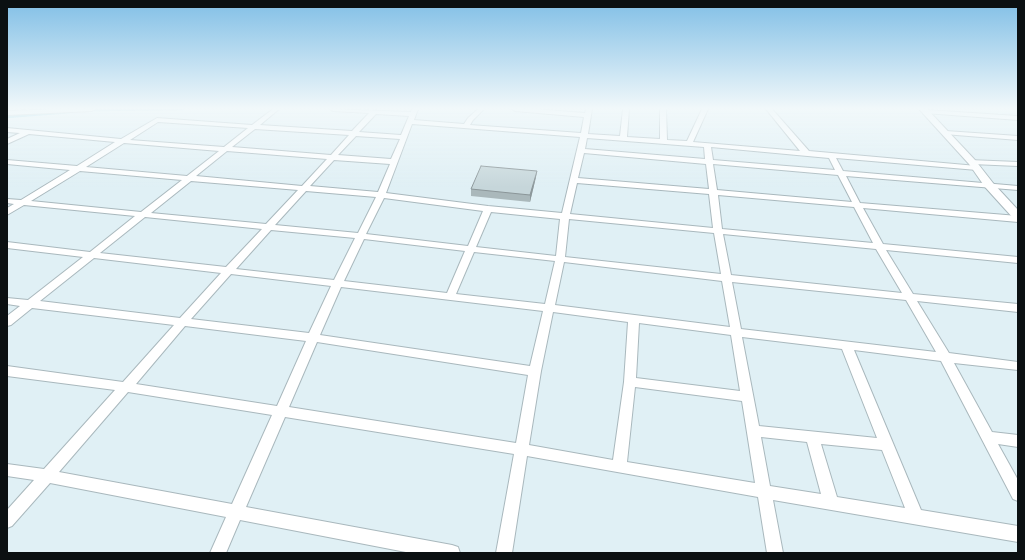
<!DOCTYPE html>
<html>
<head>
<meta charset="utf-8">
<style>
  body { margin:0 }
  #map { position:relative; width:1025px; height:560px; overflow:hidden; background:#e0f0f5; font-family:"Fira Sans Condensed",sans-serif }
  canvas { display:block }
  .frame { position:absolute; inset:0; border:8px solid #0b1012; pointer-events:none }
</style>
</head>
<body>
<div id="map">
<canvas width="1025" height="560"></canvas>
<div class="frame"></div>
</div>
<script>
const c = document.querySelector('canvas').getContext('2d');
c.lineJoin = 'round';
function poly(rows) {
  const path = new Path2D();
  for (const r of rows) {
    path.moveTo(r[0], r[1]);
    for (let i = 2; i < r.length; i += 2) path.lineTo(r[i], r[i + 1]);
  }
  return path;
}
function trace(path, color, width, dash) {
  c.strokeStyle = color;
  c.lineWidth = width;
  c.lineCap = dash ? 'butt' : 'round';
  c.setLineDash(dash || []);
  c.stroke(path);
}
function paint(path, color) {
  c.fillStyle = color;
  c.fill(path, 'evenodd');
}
const stream = poly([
  [90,110,183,109],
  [7,117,70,112]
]);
const minor = poly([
  [59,109,95,109,92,111,7,115,7,111,59,109],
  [273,109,279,109,260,125,352,131,369,113,333,111,330,109,411,112,412,109,418,109,414,120,464,124,468,118,478,109,484,109,473,120,470,125,581,133,584,117,515,111,512,109,534,109,585,113,586,109,592,109,588,134,620,136,623,109,629,109,627,137,660,139,660,109,666,109,667,140,687,141,702,109,708,109,693,142,800,151,766,109,772,109,809,151,977,166,981,168,977,170,836,158,843,171,1018,186,1018,190,846,176,860,203,1018,216,1018,222,863,208,883,244,1018,257,1018,263,886,250,913,294,1018,304,1018,312,917,301,949,353,1018,362,1018,370,954,363,992,432,1018,435,1018,447,998,444,1018,480,1018,501,1013,499,941,361,854,350,921,510,1018,526,1018,542,773,500,783,553,767,553,758,497,527,456,512,553,496,553,514,454,285,417,246,507,452,545,458,547,460,553,411,553,240,520,226,553,210,553,226,517,50,483,12,526,7,528,7,510,34,480,7,476,7,464,44,469,115,390,7,376,7,366,123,382,174,325,32,308,11,325,7,326,7,316,20,306,7,304,7,298,28,300,83,257,7,248,7,242,90,252,135,216,24,205,7,215,7,208,14,204,7,203,7,199,21,200,70,170,7,164,7,160,77,166,115,142,29,134,7,144,7,139,20,133,7,132,7,128,121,139,157,118,252,125,273,109],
  [376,114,409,116,401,135,359,132,376,114],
  [158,122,248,128,224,147,130,140,158,122],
  [412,124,580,137,562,213,488,206,386,193,412,124],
  [255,129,349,135,331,155,232,147,255,129],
  [356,136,400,139,391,159,338,155,356,136],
  [587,138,704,147,705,159,585,149,587,138],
  [124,143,219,151,187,176,86,167,124,143],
  [711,147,829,158,835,170,713,160,711,147],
  [227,151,327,159,302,186,196,176,227,151],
  [584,153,706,164,709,189,578,178,584,153],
  [334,160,390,164,378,192,310,186,334,160],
  [713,164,838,175,852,202,717,190,713,164],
  [80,171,182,180,141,212,31,201,80,171],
  [191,181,298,190,266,224,151,213,191,181],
  [577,183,709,194,713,228,570,214,577,183],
  [306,191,376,197,358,233,275,225,306,191],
  [718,195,854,207,873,243,722,229,718,195],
  [384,198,483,211,468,246,366,234,384,198],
  [491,212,560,219,556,256,476,247,491,212],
  [145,217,262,229,226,267,100,253,145,217],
  [569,219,714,233,721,274,565,257,569,219],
  [271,230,355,238,334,280,236,269,271,230],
  [723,234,876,249,902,293,731,275,723,234],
  [364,239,465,251,447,293,344,281,364,239],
  [474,252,555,261,545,304,456,294,474,252],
  [94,258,221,273,180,318,40,301,94,258],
  [564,262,722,281,730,327,555,305,564,262],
  [231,274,331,286,309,333,191,319,231,274],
  [732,282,906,300,936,352,741,329,732,282],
  [341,287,543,311,530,366,320,335,341,287],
  [553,312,628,322,624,382,613,460,529,445,541,371,553,312],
  [639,323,731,335,740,391,636,378,639,323],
  [185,326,306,341,277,406,136,384,185,326],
  [742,337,842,349,877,438,759,426,742,337],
  [317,342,528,375,516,443,289,407,317,342],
  [635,387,742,401,755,483,627,462,635,387],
  [128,392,272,415,232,504,59,472,128,392],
  [761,437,807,442,821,494,770,486,761,437],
  [821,444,882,450,905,508,837,497,821,444],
  [927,110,1018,116,1018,120,925,113,925,111,927,110],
  [946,131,1018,136,1018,140,944,134,944,132,946,131],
  [969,160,1018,162,1018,166,972,164,969,164,969,160]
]);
const tertiary = poly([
  [919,109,927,109,975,160,993,183,1018,210,1018,220,1014,219,985,187,969,164,919,109]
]);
const wall = poly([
  [536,177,530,202,471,196,471,189]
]);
const shadedWall = poly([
  [537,171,536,177,530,202,530,195]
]);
const building = poly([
  [481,166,537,171,530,195,471,189,481,166]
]);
trace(stream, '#86cfe3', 2.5);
trace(minor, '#a9b8bd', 2);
trace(tertiary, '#a9b8bd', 2);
paint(minor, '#fff');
paint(tertiary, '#fff');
paint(wall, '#aab8bb');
paint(shadedWall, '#8b9699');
paint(building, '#c6d6da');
trace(building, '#8b9699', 1);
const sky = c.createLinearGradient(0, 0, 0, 187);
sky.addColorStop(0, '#81bfe6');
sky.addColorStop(0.58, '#f1f8fa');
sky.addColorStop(1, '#f1f8fa00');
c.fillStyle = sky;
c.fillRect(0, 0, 1025, 187);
</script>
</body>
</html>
